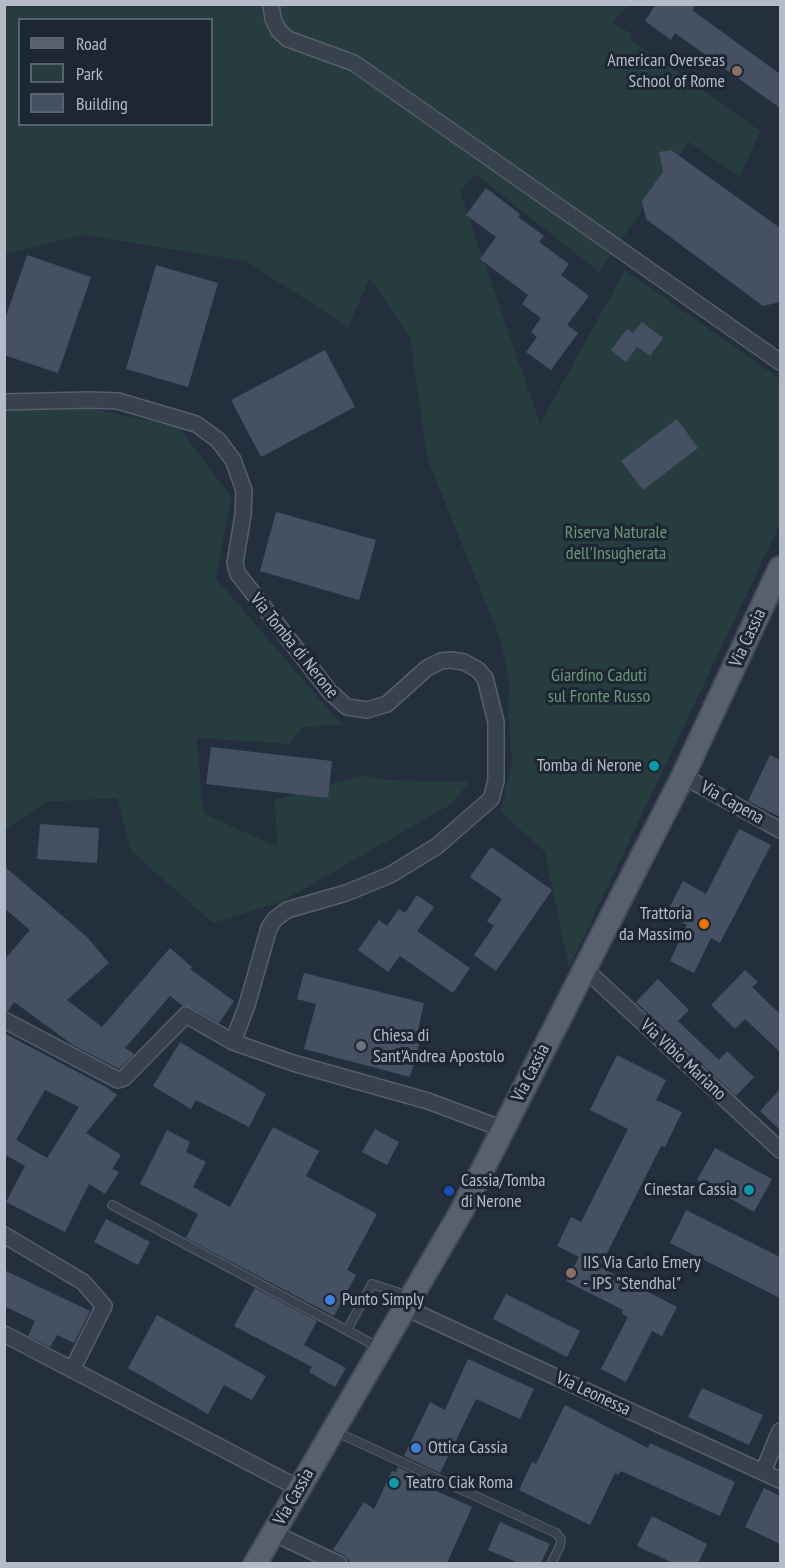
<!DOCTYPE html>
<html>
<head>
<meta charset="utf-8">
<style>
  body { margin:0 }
  #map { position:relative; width:785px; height:1568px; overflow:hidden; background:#242f3e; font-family:"PT Sans Narrow",sans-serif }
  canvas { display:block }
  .frame { position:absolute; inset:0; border:6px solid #b4bcc9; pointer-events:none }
  .legend { position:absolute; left:18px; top:18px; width:195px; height:108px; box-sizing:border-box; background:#1d2633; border:2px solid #59626f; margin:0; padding:8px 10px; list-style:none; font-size:18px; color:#b4bcc9 }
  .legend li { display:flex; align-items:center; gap:12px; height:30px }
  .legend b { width:30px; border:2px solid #59626f }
</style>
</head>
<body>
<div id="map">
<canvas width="785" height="1568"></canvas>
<div class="frame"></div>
<ul class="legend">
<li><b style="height:8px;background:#56606e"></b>Road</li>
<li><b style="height:16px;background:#263c3f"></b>Park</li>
<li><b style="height:16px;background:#455162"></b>Building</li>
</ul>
</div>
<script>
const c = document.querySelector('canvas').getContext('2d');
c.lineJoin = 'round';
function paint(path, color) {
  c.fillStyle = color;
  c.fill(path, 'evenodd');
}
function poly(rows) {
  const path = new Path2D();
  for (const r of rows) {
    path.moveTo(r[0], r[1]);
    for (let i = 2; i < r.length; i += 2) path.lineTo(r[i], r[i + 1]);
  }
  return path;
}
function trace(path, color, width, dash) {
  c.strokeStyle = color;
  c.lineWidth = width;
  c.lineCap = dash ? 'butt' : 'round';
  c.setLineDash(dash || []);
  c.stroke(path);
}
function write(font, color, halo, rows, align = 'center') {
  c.font = font + ' "PT Sans Narrow",sans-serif';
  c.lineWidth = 6;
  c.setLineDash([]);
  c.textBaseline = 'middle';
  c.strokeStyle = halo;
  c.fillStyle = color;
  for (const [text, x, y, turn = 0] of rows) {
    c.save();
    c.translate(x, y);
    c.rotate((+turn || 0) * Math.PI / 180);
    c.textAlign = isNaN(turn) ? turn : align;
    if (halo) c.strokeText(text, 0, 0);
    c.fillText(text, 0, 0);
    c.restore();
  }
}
const green = poly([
  [4,5,628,5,612,23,632,34,629,38,760,131,740,177,689,142,599,272,475,174,460,192,540,424,625,270,780,379,780,524,569,968,545,852,501,812,512,761,508,707,509,683,501,641,428,460,410,338,373,282,369,280,348,327,246,261,83,235,5,254],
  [20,20,212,20,212,124,20,124],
  [88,408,179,427,231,497,216,579,342,725,303,727,289,744,197,738,203,813,277,847,275,800,362,776,386,780,469,782,453,803,281,902,213,923,131,851,117,798,46,802,5,830,4,411]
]);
const building = poly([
  [656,4,696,4,692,10,780,74,780,108,675,33,671,40,645,21],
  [671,150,780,228,780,302,763,306,646,219,642,201,663,172,659,152],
  [486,188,520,214,518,217,544,236,539,242,569,264,561,275,589,296,567,325,578,333,551,370,526,352,537,337,531,332,541,318,522,304,528,295,480,259,496,237,466,215],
  [27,255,91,277,58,373,4,355,4,322],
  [156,265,218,283,188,387,126,369],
  [642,322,663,338,650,356,637,347,626,362,611,350,627,329,633,333],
  [325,350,355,407,261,457,231,400],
  [677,419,698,448,643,490,621,461],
  [276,512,376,540,359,600,260,571],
  [211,747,332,761,328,798,206,784],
  [770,755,780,760,780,817,748,801],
  [40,824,99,828,97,863,37,859],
  [739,829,771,845,720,943,711,938,694,973,670,961,687,925,666,914,683,881,706,894],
  [491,847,552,890,496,971,474,955,494,926,487,921,502,899,470,877],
  [4,866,87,937,109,963,67,1000,102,1027,170,948,192,967,190,969,234,1001,219,1023,191,1007,183,1006,170,996,125,1048,134,1054,119,1069,73,1045,14,1002,8,1011,4,1010,4,960,30,930,4,908],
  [417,895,434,907,417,931,470,968,453,993,400,956,388,972,358,950,379,920,387,926,399,909,405,913],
  [745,970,758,982,752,987,780,1014,780,1052,745,1019,735,1029,711,1005],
  [304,973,424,1003,415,1043,419,1044,410,1077,304,1049,316,1004,297,999],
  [658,979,689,1010,678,1021,719,1060,727,1051,754,1077,736,1096,636,1002],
  [4,1033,106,1087,117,1095,86,1133,121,1155,112,1169,119,1172,105,1194,89,1184,65,1232,6,1202,25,1166,7,1156,4,1160],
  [45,1090,79,1107,47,1158,16,1140],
  [180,1042,266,1094,249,1127,196,1100,191,1109,153,1086],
  [617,1055,666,1080,656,1100,682,1112,665,1147,661,1146,600,1267,677,1307,662,1336,652,1331,626,1382,601,1369,628,1317,622,1314,623,1310,566,1281,579,1257,557,1246,571,1217,581,1222,628,1129,590,1110],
  [780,1089,780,1130,760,1111],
  [273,1127,319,1151,306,1176,377,1214,347,1270,356,1275,334,1316,186,1238,198,1214,140,1184,167,1130,190,1142,186,1152,206,1162,193,1187,230,1207],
  [375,1129,399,1142,387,1165,362,1152],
  [715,1148,772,1179,754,1212,697,1180],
  [686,1210,780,1257,780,1298,670,1243],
  [106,1219,150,1242,138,1265,94,1242],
  [4,1270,90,1311,74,1343,57,1335,50,1347,28,1336,35,1321,4,1306],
  [255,1288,317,1321,304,1345,346,1368,335,1387,309,1372,312,1367,234,1326],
  [506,1294,580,1331,567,1357,493,1319],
  [157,1315,266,1376,252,1400,224,1385,208,1414,128,1368],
  [468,1359,534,1389,520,1419,476,1399,440,1473,404,1456,430,1402,445,1410],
  [702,1388,763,1415,749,1445,688,1417],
  [565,1405,648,1448,650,1443,735,1482,720,1516,621,1471,618,1475,615,1473,590,1525,519,1490,532,1462,536,1464],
  [398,1467,434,1484,432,1489,472,1507,447,1563,351,1563,344,1555,333,1550,364,1502,374,1509,392,1471,396,1472],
  [764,1488,780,1496,780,1544,745,1527],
  [652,1516,707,1544,698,1563,673,1563,637,1546],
  [500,1522,550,1544,541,1563,519,1563,488,1550]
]);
const lane = poly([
  [112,1205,378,1347],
  [347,1330,372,1284,409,1296],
  [334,1431,556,1533,561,1539,560,1546,551,1564]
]);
const street = poly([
  [271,4,273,19,279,31,288,39,354,63,780,362],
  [4,402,89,400,118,401,196,424,218,440,233,460,244,490,243,515,235,563,238,574,330,692,347,707,367,710,387,704,427,668,441,661,451,660,464,662,478,670,485,678,496,722,496,781,491,799,437,846,390,875,346,893,287,910,275,919,269,928,247,1005,233,1042,293,1063,428,1101,503,1129],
  [683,776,780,830],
  [585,969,780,1150],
  [4,1020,118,1080,124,1078,186,1015,233,1042],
  [4,1235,83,1282,104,1306,72,1370],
  [406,1308,780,1480],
  [4,1334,300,1489],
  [763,1472,780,1431],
  [273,1533,339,1564]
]);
const primary = poly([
  [255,1564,461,1212,683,776,780,568]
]);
const markers = [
  [737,71,6,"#8d6e63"],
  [654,766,6,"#0f9aa8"],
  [704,924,6,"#e8710a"],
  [361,1046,6,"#6b7280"],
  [749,1190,6,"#0f9aa8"],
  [449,1191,6,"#1a4fb4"],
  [571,1273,6,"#8d6e63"],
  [330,1300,6,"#3f7fe0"],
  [416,1448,6,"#3f7fe0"],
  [394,1483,6,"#0f9aa8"]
];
const poiNames = [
  ["American Overseas",725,61,"right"],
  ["School of Rome",725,82,"right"],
  ["Tomba di Nerone",642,766,"right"],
  ["Trattoria",692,914,"right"],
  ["da Massimo",692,935,"right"],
  ["Chiesa di",373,1036],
  ["Sant'Andrea Apostolo",373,1057],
  ["Cassia/Tomba",461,1181],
  ["di Nerone",461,1202],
  ["Cinestar Cassia",737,1190,"right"],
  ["IIS Via Carlo Emery",583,1263],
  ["- IPS \"Stendhal\"",583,1284],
  ["Punto Simply",342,1300],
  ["Ottica Cassia",428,1448],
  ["Teatro Ciak Roma",406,1483]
];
const parkNames = [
  ["Riserva Naturale",616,533],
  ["dell'Insugherata",616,554],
  ["Giardino Caduti",599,676],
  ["sul Fronte Russo",599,697]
];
const streetNames = [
  ["Via Cassia",748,638,-65],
  ["Via Tomba di Nerone",294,646,51],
  ["Via Capena",732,803,29],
  ["Via Vibio Mariano",683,1060,43],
  ["Via Cassia",531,1073,-63],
  ["Via Leonessa",593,1394,25],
  ["Via Cassia",294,1497,-60]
];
paint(green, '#263c3f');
paint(building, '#455162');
trace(lane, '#565f6c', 10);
trace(street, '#565f6c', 18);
trace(primary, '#414a57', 26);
trace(lane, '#38414e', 8);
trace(street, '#38414e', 15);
trace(primary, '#56606e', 22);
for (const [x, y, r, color] of markers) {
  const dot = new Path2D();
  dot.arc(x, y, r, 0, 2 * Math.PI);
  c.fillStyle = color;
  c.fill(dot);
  trace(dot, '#1d2633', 2);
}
write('18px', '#b4bcc9', '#1d2633', poiNames, 'left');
write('18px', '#6b9a76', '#1d2633', parkNames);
write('18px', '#b4bcc9', '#1d2633', streetNames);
</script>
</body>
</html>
